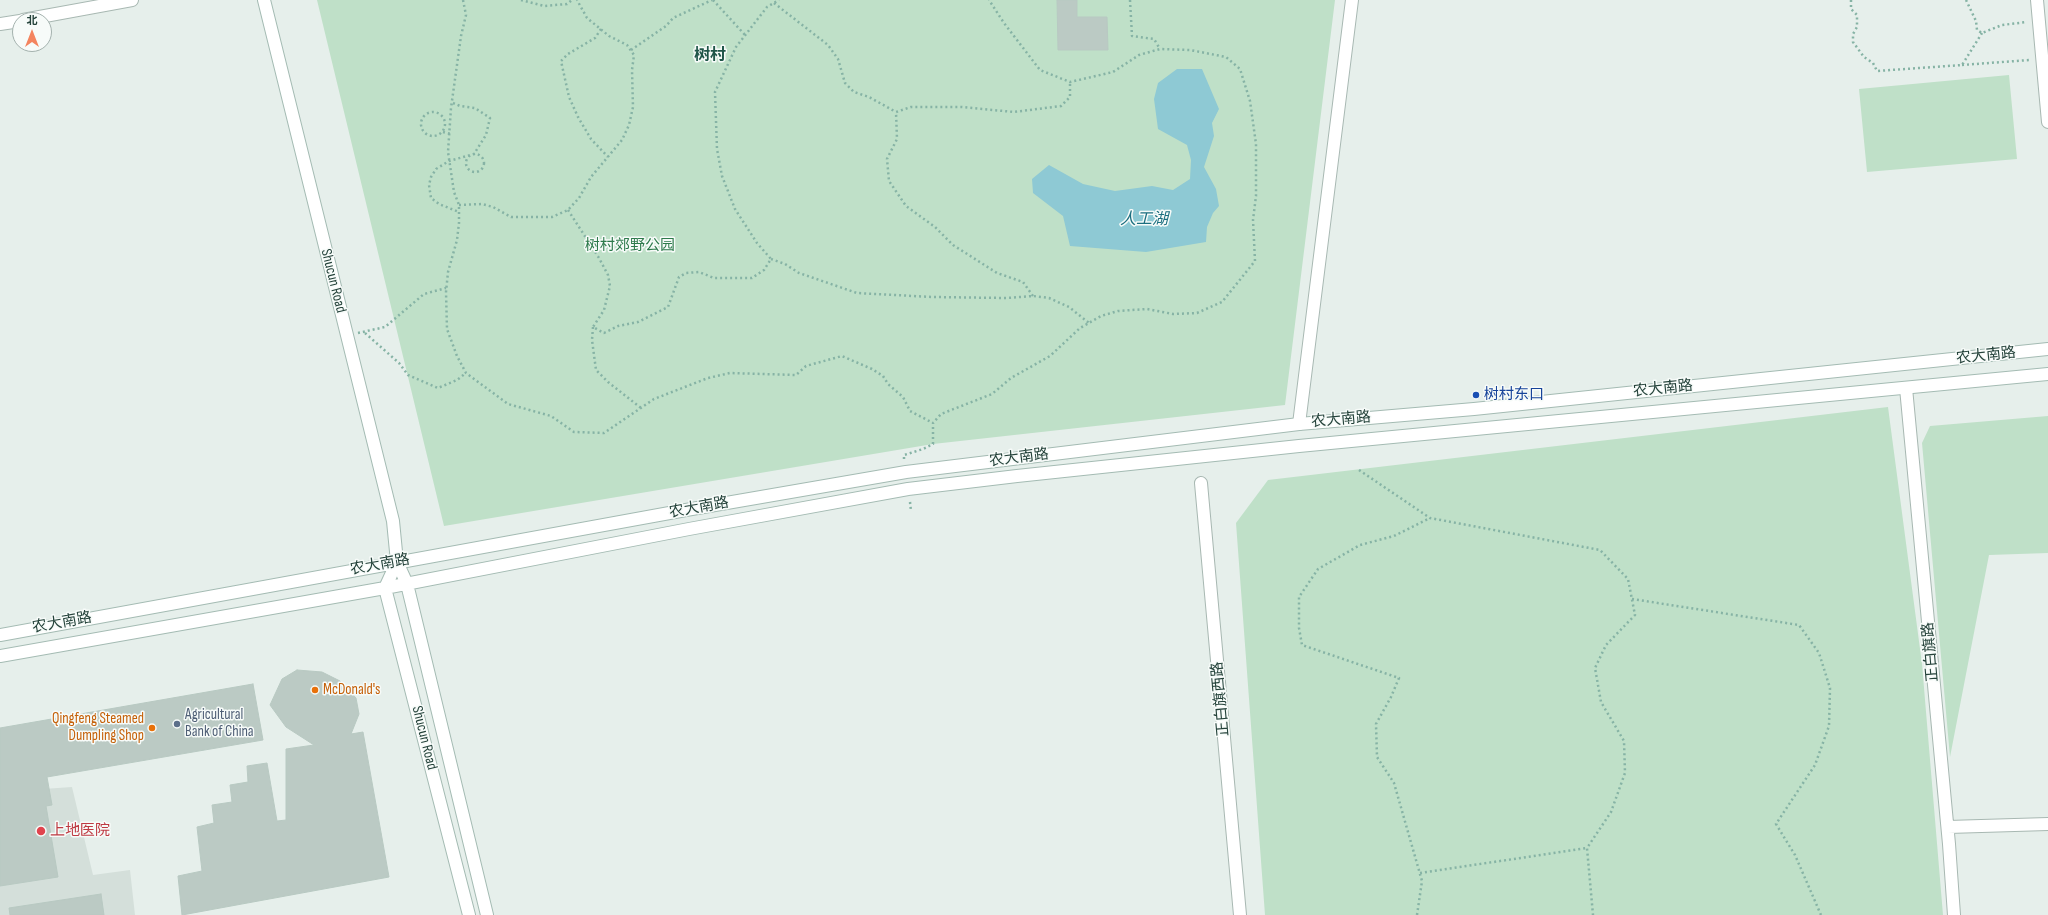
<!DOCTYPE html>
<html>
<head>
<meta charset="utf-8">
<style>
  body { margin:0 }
  #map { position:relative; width:2048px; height:915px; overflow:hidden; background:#e6efeb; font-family:"Sofia Sans Condensed","Noto Sans SC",sans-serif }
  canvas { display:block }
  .north { position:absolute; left:12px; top:12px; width:40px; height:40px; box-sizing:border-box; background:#f7fbf9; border:1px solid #a3b1ad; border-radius:50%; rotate:0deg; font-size:11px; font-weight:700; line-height:16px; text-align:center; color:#24423a }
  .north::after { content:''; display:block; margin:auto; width:14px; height:18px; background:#f4845f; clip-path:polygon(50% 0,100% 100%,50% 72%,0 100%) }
</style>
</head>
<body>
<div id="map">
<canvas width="2048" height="915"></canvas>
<div class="north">北</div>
</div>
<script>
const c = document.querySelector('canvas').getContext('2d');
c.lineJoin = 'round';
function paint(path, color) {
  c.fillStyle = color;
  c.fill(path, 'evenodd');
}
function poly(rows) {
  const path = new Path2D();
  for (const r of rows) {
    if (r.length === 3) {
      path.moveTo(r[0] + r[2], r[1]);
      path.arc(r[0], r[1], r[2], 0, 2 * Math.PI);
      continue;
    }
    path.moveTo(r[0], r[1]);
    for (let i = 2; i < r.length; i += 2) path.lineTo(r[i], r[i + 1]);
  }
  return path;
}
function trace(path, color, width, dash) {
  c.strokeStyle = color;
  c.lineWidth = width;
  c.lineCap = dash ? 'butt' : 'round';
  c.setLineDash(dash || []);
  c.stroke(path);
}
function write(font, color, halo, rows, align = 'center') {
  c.font = font + ' "Sofia Sans Condensed","Noto Sans SC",sans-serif';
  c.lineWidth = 3;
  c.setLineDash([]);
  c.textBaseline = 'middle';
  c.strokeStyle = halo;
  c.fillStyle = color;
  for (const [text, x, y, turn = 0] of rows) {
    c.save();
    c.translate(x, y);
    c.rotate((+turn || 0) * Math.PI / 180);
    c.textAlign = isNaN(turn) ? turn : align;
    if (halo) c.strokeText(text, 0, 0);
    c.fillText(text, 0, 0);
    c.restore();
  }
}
const built = poly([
  [72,787,93,875,130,870,135,915,0,915,0,792]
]);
const green = poly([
  [317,0,1335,0,1285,405,933,444,444,526],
  [2009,75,2017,159,1867,172,1859,89],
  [1888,407,1922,664,1943,915,1265,915,1236,523,1268,480],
  [2048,416,2048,553,1989,555,1950,757,1922,443,1930,426]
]);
const water = poly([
  [1177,69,1202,69,1219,109,1212,123,1214,136,1204,167,1216,189,1219,206,1213,213,1207,227,1206,242,1146,252,1070,246,1063,216,1033,193,1032,179,1049,165,1083,184,1115,191,1152,186,1173,190,1190,179,1191,160,1187,145,1158,129,1154,99,1158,83]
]);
const building = poly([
  [1057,0,1077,0,1077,17,1107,17,1108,50,1058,50,1057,0],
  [297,670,322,672,340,681,356,698,359,714,351,734,363,732,389,877,182,915,178,876,202,871,197,827,214,823,212,805,232,802,230,785,248,782,247,766,267,763,277,821,286,820,286,749,314,745,286,727,270,705,282,679,297,670],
  [253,684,263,740,47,777,52,805,46,806,58,877,0,886,0,728,253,684],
  [101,894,104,915,10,915,9,908,101,894]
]);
const path = poly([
  [463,0,466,15,461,36,451,108,448,152,454,192,459,205,459,223,457,240,448,272,446,292,447,329,457,356,466,373,508,404,551,416,574,432,604,433,654,399,708,378,730,373,796,375,806,366,842,356,872,369,883,376,888,384,903,397,910,411,933,423],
  [521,0,544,6,567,4,572,0],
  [713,0,745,35],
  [1130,0,1132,36,1154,39,1160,49],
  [1851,0,1851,9,1857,15,1857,27,1853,34,1853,42,1864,57,1873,63,1877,71,1962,65,1982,33],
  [1966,0,1976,21,1977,30,1982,33,2002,25,2027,22],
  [774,3,828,45,838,59,845,83,854,92,869,97,896,112],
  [601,29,595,38,568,54,561,61,569,97,578,117,591,139,608,157],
  [631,50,666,26,673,18,712,0],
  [1962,65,2029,60],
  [453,103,460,106,475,108,490,118,486,135,474,154,449,161,436,169,431,177,429,185,431,198,439,204,459,212],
  [433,124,12],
  [443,132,451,134],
  [475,163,9],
  [459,205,482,204,493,207,511,217,552,217,568,210,579,198,591,177,622,140,629,125,633,107,632,70,634,55,627,45,609,36,587,18,577,0],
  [568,210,599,258,608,275,610,286,604,310,593,327,604,333,618,326,638,322,668,307,679,277,686,273,699,272,714,278,752,278,764,270,771,259,757,243,735,209,722,176,717,149,715,92,736,47,767,7,779,0],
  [771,259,785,264,799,273,857,293,932,297,1007,298,1033,296,1049,298,1069,307,1089,323],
  [1033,296,1023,282,997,273,953,245,935,227,906,206,889,181,887,159,897,139,896,112,911,107,962,107,1014,112,1061,106,1070,97,1070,82],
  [593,327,592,340,596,370,608,382,641,408],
  [358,333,385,327,424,294,446,288],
  [365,333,399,363,408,375,438,388,457,380,466,373],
  [904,459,904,455,923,449,933,444,933,423,941,414,992,394,1011,378,1050,356,1080,328,1101,316,1118,311,1147,309,1173,314,1197,313,1222,302,1255,261,1253,220,1256,196,1256,144,1250,101,1240,69,1226,57,1190,50,1160,49,1139,55,1113,72,1070,82,1040,70,1004,23,989,0],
  [1359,470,1430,518,1600,550,1628,579,1635,615,1606,645,1595,668,1601,702,1624,741,1625,773,1611,812,1587,848,1593,915],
  [910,502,911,511],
  [1632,599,1799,625,1819,653,1830,688,1829,726,1815,765,1776,824,1795,855,1821,915],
  [1420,873,1587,848],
  [1417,915,1422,881,1394,783,1377,757,1376,724,1391,697,1399,678,1302,645,1299,628,1299,597,1318,569,1360,545,1394,536,1430,518]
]);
const minor = poly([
  [23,20,132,0],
  [0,24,20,21],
  [1906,388,1949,844,1954,915],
  [1948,827,2048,824]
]);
const tertiary = poly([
  [2037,0,2048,122],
  [1299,424,1352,0],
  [1201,483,1240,915]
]);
const secondary = poly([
  [264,0,393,521,397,562,407,584,487,915],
  [397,562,385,588,469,915],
  [0,635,686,510,906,472,1299,424,1474,409,2048,349],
  [0,656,385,588,689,529,908,489,1017,476,1299,446,2048,374]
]);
const markers = [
  [1476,395,4,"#1a4fb4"],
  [315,690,4,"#e8710a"],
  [177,724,4,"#5c6f8a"],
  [152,728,4,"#e8710a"],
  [41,831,5,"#e0444e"]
];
const parkNames = [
  ["树村郊野公园",630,246]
];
const streetNames = [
  ["Shucun Road",333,281,76],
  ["农大南路",1986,356,-6],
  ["农大南路",1663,389,-6],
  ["农大南路",1341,420,-5],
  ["农大南路",1019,458,-7],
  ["农大南路",699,508,-10],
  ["农大南路",380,565,-10],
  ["农大南路",62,623,-10],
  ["正白旗路",1931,652,-95],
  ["正白旗西路",1221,699,-95],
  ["Shucun Road",424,738,76]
];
const transitNames = [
  ["树村东口",1484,395]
];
const foodNames = [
  ["McDonald's",323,690],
  ["Qingfeng Steamed",144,719,"right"],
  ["Dumpling Shop",144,736,"right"]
];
const serviceNames = [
  ["Agricultural",185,715],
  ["Bank of China",185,732]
];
const healthNames = [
  ["上地医院",50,831]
];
const neighbourhoodNames = [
  ["树村",710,56]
];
const waterNames = [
  ["人工湖",1144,220]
];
paint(built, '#d4dfda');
paint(green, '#bfe0c8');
paint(water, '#8ec9d4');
paint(building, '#bbcac4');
trace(building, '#b8c9c2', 1);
trace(minor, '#a8b8b2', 14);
trace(tertiary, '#a8b8b2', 14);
trace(secondary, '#a4bbb3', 14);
trace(path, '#86b3a5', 2.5, [2, 3]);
trace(minor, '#fff', 12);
trace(tertiary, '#fff', 12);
trace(secondary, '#fff', 12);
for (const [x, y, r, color] of markers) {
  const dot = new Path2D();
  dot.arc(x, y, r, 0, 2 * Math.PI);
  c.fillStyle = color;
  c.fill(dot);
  trace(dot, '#f7fbf9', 1.5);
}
write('15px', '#2d7a4b', '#f7fbf9', parkNames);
write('15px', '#24423a', '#f7fbf9', streetNames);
write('15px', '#164399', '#f7fbf9', transitNames, 'left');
write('15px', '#c56008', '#f7fbf9', foodNames, 'left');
write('15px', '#4e5e75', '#f7fbf9', serviceNames, 'left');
write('15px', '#be3a42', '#f7fbf9', healthNames, 'left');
write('bold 16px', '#1f5548', '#f7fbf9', neighbourhoodNames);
write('italic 16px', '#1c6f80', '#f7fbf9', waterNames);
</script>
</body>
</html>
